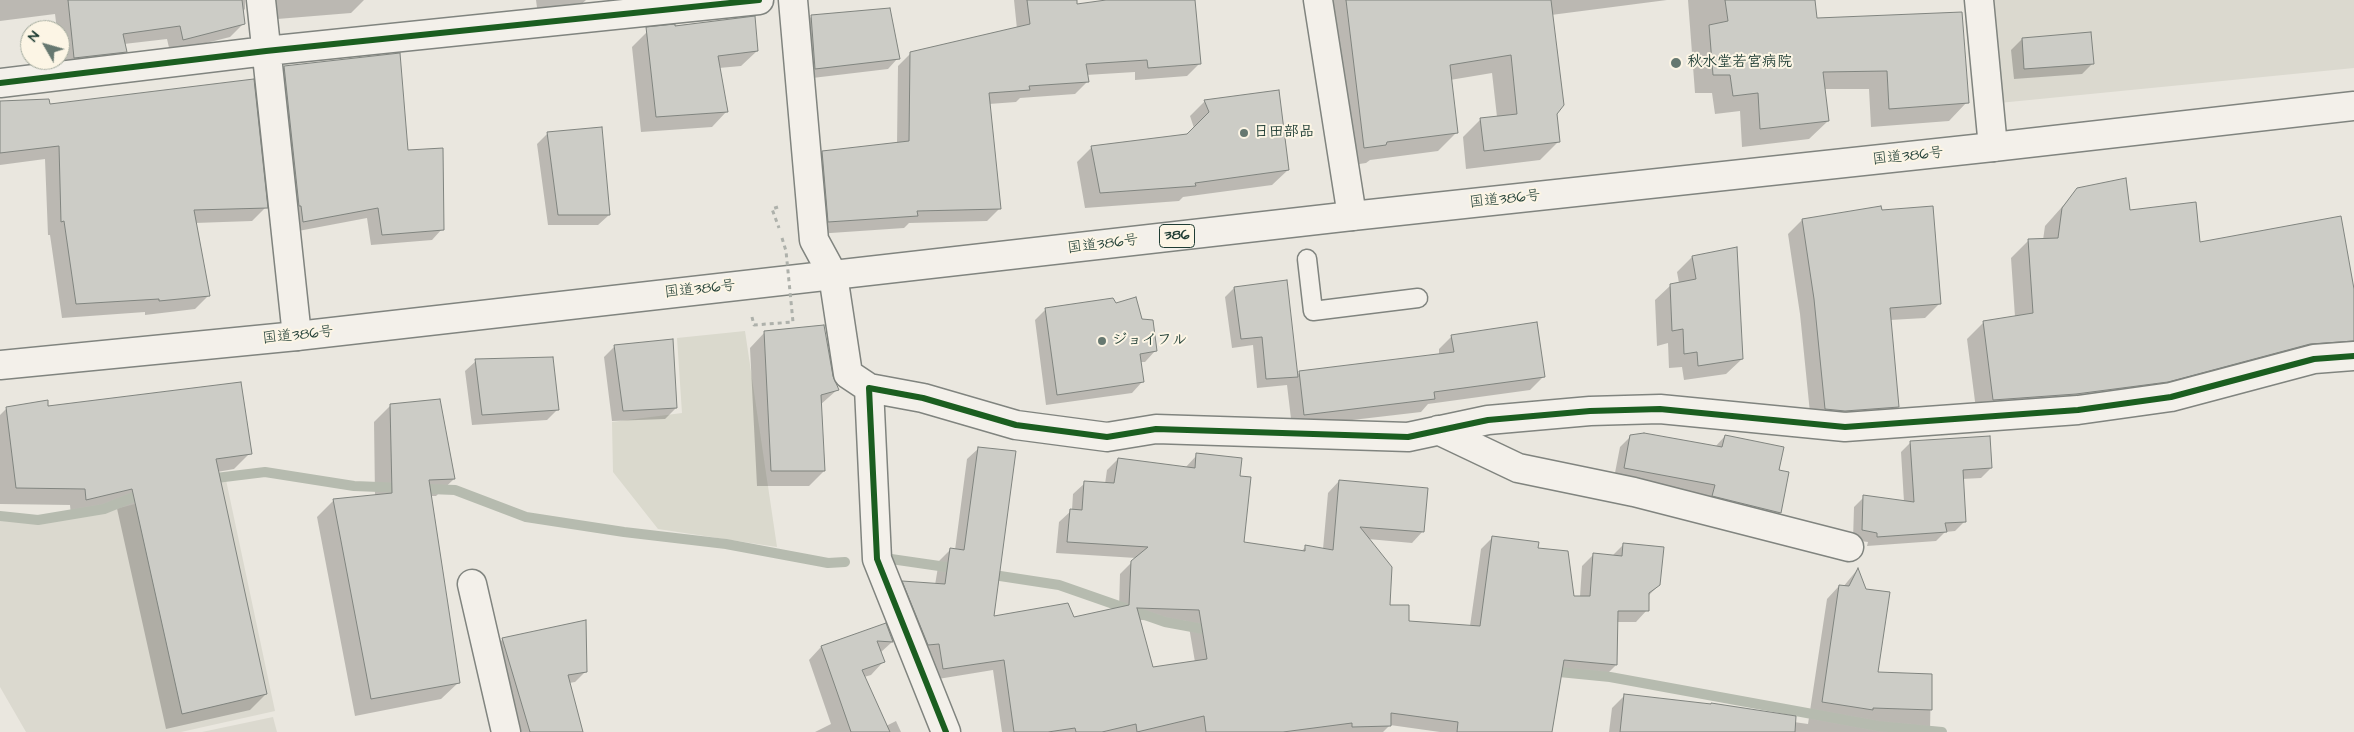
<!DOCTYPE html>
<html>
<head>
<meta charset="utf-8">
<style>
  body { margin:0 }
  #map { position:relative; width:2354px; height:732px; overflow:hidden; background:#eae7df; font-family:"Architects Daughter",sans-serif }
  canvas { display:block }
  .north { position:absolute; left:20px; top:20px; width:50px; height:50px; box-sizing:border-box; background:#fcf5e5; border:1px solid #a4ab9e; border-radius:50%; rotate:308deg; font-size:14px; font-weight:700; line-height:20px; text-align:center; color:#1f3d34 }
  .north::after { content:''; display:block; margin:auto; width:18px; height:22px; background:#667870; clip-path:polygon(50% 0,100% 100%,50% 72%,0 100%) }
</style>
</head>
<body>
<div id="map">
<canvas width="2354" height="732"></canvas>
<div class="north">N</div>
</div>
<script>
const c = document.querySelector('canvas').getContext('2d');
c.lineJoin = 'round';
function paint(path, color) {
  c.fillStyle = color;
  c.fill(path, 'evenodd');
}
function poly(rows) {
  const path = new Path2D();
  for (const r of rows) {
    path.moveTo(r[0], r[1]);
    for (let i = 2; i < r.length; i += 2) path.lineTo(r[i], r[i + 1]);
  }
  return path;
}
function trace(path, color, width, dash) {
  c.strokeStyle = color;
  c.lineWidth = width;
  c.lineCap = dash ? 'butt' : 'round';
  c.setLineDash(dash || []);
  c.stroke(path);
}
function write(font, color, halo, rows, align = 'center') {
  c.font = font + ' "Architects Daughter","Klee One",sans-serif';
  c.lineWidth = 4;
  c.setLineDash([]);
  c.textBaseline = 'middle';
  c.strokeStyle = halo;
  c.fillStyle = color;
  for (const [text, x, y, turn = 0] of rows) {
    c.save();
    c.translate(x, y);
    c.rotate((+turn || 0) * Math.PI / 180);
    c.textAlign = isNaN(turn) ? turn : align;
    if (halo) c.strokeText(text, 0, 0);
    c.fillText(text, 0, 0);
    c.restore();
  }
}
const built = poly([
  [1987,0,2354,0,2354,68,1999,103],
  [226,480,275,711,181,732,26,732,0,687,0,519,33,524,93,515],
  [273,717,277,732,202,732]
]);
const green = poly([
  [745,331,777,547,658,529,613,472,612,422,682,413,677,338]
]);
const shadow = poly([
  [0,0,245,0,245,9,242,12,243,24,230,37,170,52,167,39,124,44,125,52,112,65,61,71,60,30,57,30,55,14,0,21],
  [256,0,364,0,351,13,265,20],
  [536,0,586,0,576,9,538,15],
  [1014,0,1075,0,1076,5,1116,0,1193,0,1200,63,1187,76,1135,80,1135,72,1086,75,1087,82,1075,94,1020,98,1016,102,989,104,1000,208,987,221,909,223,904,228,816,234,810,164,822,152,897,144,898,66,911,53,1017,29],
  [1320,0,1667,0,1551,15,1558,142,1540,160,1466,169,1463,137,1481,119,1497,117,1492,73,1450,80,1456,133,1438,151,1370,160,1366,163,1346,166],
  [1688,0,1814,0,1816,19,1967,102,1949,121,1871,127,1869,89,1824,89,1828,121,1809,139,1742,147,1740,111,1715,114,1712,93,1695,93],
  [812,16,898,58,888,69,804,79,801,27],
  [753,18,757,51,741,66,719,68,727,111,712,127,641,132,632,47,651,28],
  [2022,39,2093,63,2082,74,2014,79,2011,50],
  [284,67,406,152,442,229,432,240,371,245,367,218,293,232,274,78],
  [1205,101,1288,170,1272,185,1183,197,1179,201,1085,208,1077,162,1092,147,1187,135,1194,128,1190,116],
  [0,103,49,105,266,207,252,221,195,223,209,295,195,309,145,315,145,312,62,318,50,235,48,235,45,159,0,165],
  [548,133,609,215,598,225,548,225,537,144],
  [2078,189,2199,244,2354,296,2354,353,2150,398,1977,417,1967,339,1984,322,2015,317,2011,258,2028,241,2043,240,2045,226],
  [1881,212,1940,303,1925,318,1890,320,1898,407,1884,421,1811,423,1800,314,1788,234,1802,220],
  [1692,257,1742,359,1726,374,1684,380,1682,367,1669,368,1668,343,1657,346,1655,300,1671,285,1679,283,1677,272],
  [1234,288,1297,375,1300,372,1439,355,1439,349,1452,336,1543,377,1530,390,1428,404,1421,412,1292,427,1287,385,1257,388,1253,345,1232,348,1225,297],
  [1115,304,1141,321,1155,351,1145,362,1140,362,1142,382,1132,393,1046,405,1035,320,1046,309],
  [765,332,831,377,837,390,820,405,824,471,809,486,757,486,750,348],
  [615,346,676,408,665,419,612,421,604,357],
  [476,361,558,409,547,420,472,425,465,371],
  [391,405,454,479,436,496,430,496,459,682,441,699,355,716,317,517,334,500,375,496,374,422],
  [7,408,47,408,250,453,234,469,217,472,266,694,250,710,166,729,116,504,71,515,70,505,0,504,0,415],
  [1631,436,1715,447,1725,436,1777,471,1788,473,1780,513,1769,524,1702,506,1705,495,1614,478,1620,447],
  [1911,442,1991,468,1981,478,1962,479,1965,521,1955,531,1945,532,1936,541,1867,546,1868,542,1853,540,1854,507,1864,497,1904,502,1901,452],
  [979,448,993,617,1073,618,1119,609,1120,574,1136,558,1056,553,1059,522,1072,510,1073,494,1085,483,1105,484,1107,470,1118,459,1185,468,1197,455,1239,477,1243,543,1301,552,1306,546,1323,549,1328,493,1339,481,1423,531,1412,543,1368,539,1388,606,1408,622,1470,626,1481,549,1493,537,1537,549,1573,598,1580,597,1582,566,1593,555,1612,556,1624,544,1659,585,1647,597,1647,610,1636,622,1616,622,1616,665,1605,676,1560,672,1551,732,1440,732,1390,725,1383,732,1002,732,993,670,932,680,892,593,903,582,935,585,939,561,951,549,955,550,967,459],
  [1139,620,1188,621,1195,662,1152,668],
  [1857,570,1877,673,1931,675,1930,732,1609,732,1612,708,1625,695,1744,715,1808,724,1827,599,1839,586,1843,587],
  [885,624,892,642,880,653,883,662,871,675,864,677,886,726,896,721,901,732,815,732,831,724,809,660,821,647],
  [503,639,586,671,575,682,569,683,582,732,516,732,492,650]
]);
const stream = poly([
  [208,479,265,472,354,486,455,490,526,517,624,532,726,544,828,563,845,562],
  [0,516,38,520,104,509,146,492],
  [891,559,960,569],
  [987,574,1059,585,1165,622,1214,631],
  [1549,671,1610,677,1878,726,1942,732]
]);
const building = poly([
  [68,0,242,0,245,24,183,40,180,26,123,34,127,52,74,58,68,0],
  [1027,0,1077,0,1077,4,1106,0,1195,0,1201,64,1148,68,1147,60,1086,64,1089,82,1029,86,1030,90,989,93,1001,209,917,211,918,216,828,222,822,151,909,141,910,52,1030,24,1027,0],
  [1346,0,1551,0,1564,105,1557,114,1560,142,1484,151,1480,118,1517,114,1511,55,1450,65,1458,133,1387,142,1386,145,1364,148,1346,0],
  [1725,0,1815,0,1817,18,1962,12,1969,103,1889,109,1887,71,1823,72,1829,121,1760,129,1758,93,1733,96,1730,75,1713,75,1709,25,1728,21,1725,0],
  [890,8,900,59,815,69,811,15,890,8],
  [755,16,758,51,718,56,728,112,656,117,646,27,675,24,675,26,755,16],
  [2091,32,2094,64,2024,69,2022,38,2091,32],
  [400,53,408,150,443,148,444,230,382,235,378,208,303,222,301,206,299,206,284,66,400,53],
  [254,79,268,208,194,210,210,296,159,301,159,299,76,304,64,221,61,222,59,146,0,153,0,101,49,99,50,104,254,79],
  [1279,90,1289,170,1195,183,1196,186,1100,193,1091,146,1187,134,1209,112,1204,100,1279,90],
  [602,127,610,215,558,215,547,132,602,127],
  [2126,178,2130,210,2196,202,2200,242,2341,216,2354,289,2354,341,2310,344,2168,382,2076,394,1993,400,1983,321,2033,313,2028,239,2058,238,2062,208,2077,188,2126,178],
  [1881,206,1882,210,1933,206,1941,304,1890,308,1899,407,1845,411,1825,409,1814,299,1802,219,1881,206],
  [1737,247,1743,359,1698,366,1697,352,1684,354,1683,329,1672,331,1670,284,1696,279,1692,256,1737,247],
  [1287,280,1298,377,1266,379,1262,337,1241,339,1234,287,1287,280],
  [1136,297,1142,319,1153,320,1157,351,1140,354,1144,382,1057,395,1045,308,1113,298,1116,303,1136,297],
  [1537,322,1545,377,1434,392,1435,399,1304,415,1299,371,1454,352,1451,335,1537,322],
  [824,325,833,376,839,390,821,395,825,471,771,471,764,331,824,325],
  [673,339,677,408,623,411,614,345,673,339],
  [553,357,559,410,482,415,475,359,553,357],
  [241,382,252,454,216,459,267,694,182,714,132,489,86,500,85,489,16,488,6,407,48,400,48,406,241,382],
  [440,399,455,479,429,480,460,683,371,699,333,499,392,493,390,404,440,399],
  [1644,433,1722,447,1725,435,1784,447,1779,470,1789,472,1781,513,1712,496,1715,485,1624,468,1630,435,1644,433],
  [1990,436,1992,468,1963,470,1966,522,1945,523,1947,532,1877,537,1877,533,1862,530,1863,495,1914,502,1910,441,1990,436],
  [978,447,1016,451,994,616,1068,603,1074,617,1129,605,1131,561,1148,547,1067,542,1070,509,1082,510,1084,481,1114,483,1118,458,1195,468,1196,453,1242,458,1240,476,1251,477,1244,542,1305,551,1305,545,1333,550,1339,480,1428,488,1424,532,1360,527,1392,567,1390,605,1409,605,1409,621,1480,626,1492,536,1539,542,1538,548,1568,551,1574,596,1590,596,1593,553,1622,556,1623,543,1664,547,1660,585,1649,593,1649,611,1618,611,1617,665,1564,660,1552,732,1457,732,1458,722,1391,713,1391,726,1352,727,1352,723,1283,732,1206,732,1204,716,1137,732,1136,724,1102,732,1076,732,1075,728,1048,732,1014,732,1004,660,943,669,939,644,928,645,902,581,945,584,950,548,964,550,978,447],
  [1137,608,1199,610,1207,659,1153,667,1137,608],
  [1858,568,1866,589,1890,592,1878,672,1932,674,1932,710,1873,708,1873,710,1822,702,1839,585,1849,586,1858,568],
  [586,620,587,672,568,675,583,732,530,732,502,638,586,620],
  [886,623,893,642,877,641,885,662,862,670,890,732,851,732,821,646,886,623],
  [1624,694,1711,704,1711,703,1796,716,1795,732,1620,732,1624,694]
]);
const path = poly([
  [778,207,772,209,779,228],
  [752,317,754,325,793,322]
]);
const service = poly([
  [1307,259,1313,311,1418,298]
]);
const minor = poly([
  [261,0,297,336],
  [793,0,814,240,833,275,848,374,869,388],
  [1318,0,1352,216],
  [1979,0,1993,147],
  [0,83,266,51,759,0],
  [1438,430,1518,468,1634,492,1849,547],
  [472,584,506,732],
  [946,732,877,559,869,388,923,398,1016,425,1107,437,1156,429,1408,437,1488,420,1590,411,1660,409,1845,427,2078,410,2171,397,2314,359,2354,356]
]);
const trunk = poly([
  [0,365,297,336,1352,216,1993,147,2354,106]
]);
const pathBridge = poly([
  [782,238,786,251,793,322]
]);
const cycleway = poly([
  [0,83,266,51,759,0],
  [946,732,877,559,869,388,923,398,1016,425,1107,437,1156,429,1408,437,1488,420,1590,411,1660,409,1845,427,2078,410,2171,397,2314,359,2354,356]
]);
const markers = [
  [1676,63,6,"#667870"],
  [1244,133,5,"#667870"],
  [1102,341,5,"#667870"]
];
const shields = [
  [1177,236,35]
];
const shieldNames = [
  ["386",1177,236]
];
const poiNames = [
  ["秋水堂若宮病院",1687,63],
  ["日田部品",1254,133],
  ["ジョイフル",1112,341]
];
const streetNames = [
  ["国道386号",1908,157,-6],
  ["国道386号",1505,200,-6],
  ["国道386号",1103,245,-7],
  ["国道386号",700,290,-6],
  ["国道386号",298,336,-6]
];
paint(built, '#dbd9cf');
paint(green, '#dad9cd');
paint(shadow, '#0003');
trace(stream, '#b6bbaf', 10);
paint(building, '#ccccc6');
trace(building, '#80847f', 1);
trace(service, '#80847f', 21);
trace(minor, '#80847f', 31);
trace(trunk, '#80847f', 31);
trace(path, '#aeb1ab', 3, [4, 4]);
trace(service, '#f3f0ea', 18);
trace(minor, '#f3f0ea', 28);
trace(trunk, '#f3f0ea', 28);
trace(pathBridge, '#aeb1ab', 3, [4, 4]);
trace(cycleway, '#1b5e20', 6);
for (const [x, y, r, color] of markers) {
  const dot = new Path2D();
  dot.arc(x, y, r, 0, 2 * Math.PI);
  c.fillStyle = color;
  c.fill(dot);
  trace(dot, '#fcf5e5', 2);
}
for (const [x, y, w] of shields) {
  const box = new Path2D();
  box.roundRect(x - w / 2, y - 11.5, w, 23, 4);
  c.fillStyle = '#fcf5e5';
  c.fill(box);
  trace(box, '#1f3d34', 1);
}
write('bold 14px', '#1f3d34', null, shieldNames);
write('bold 15px', '#1f3d34', '#fcf5e5', poiNames, 'left');
write('15px', '#1f3d34', '#fcf5e5', streetNames);
</script>
</body>
</html>
